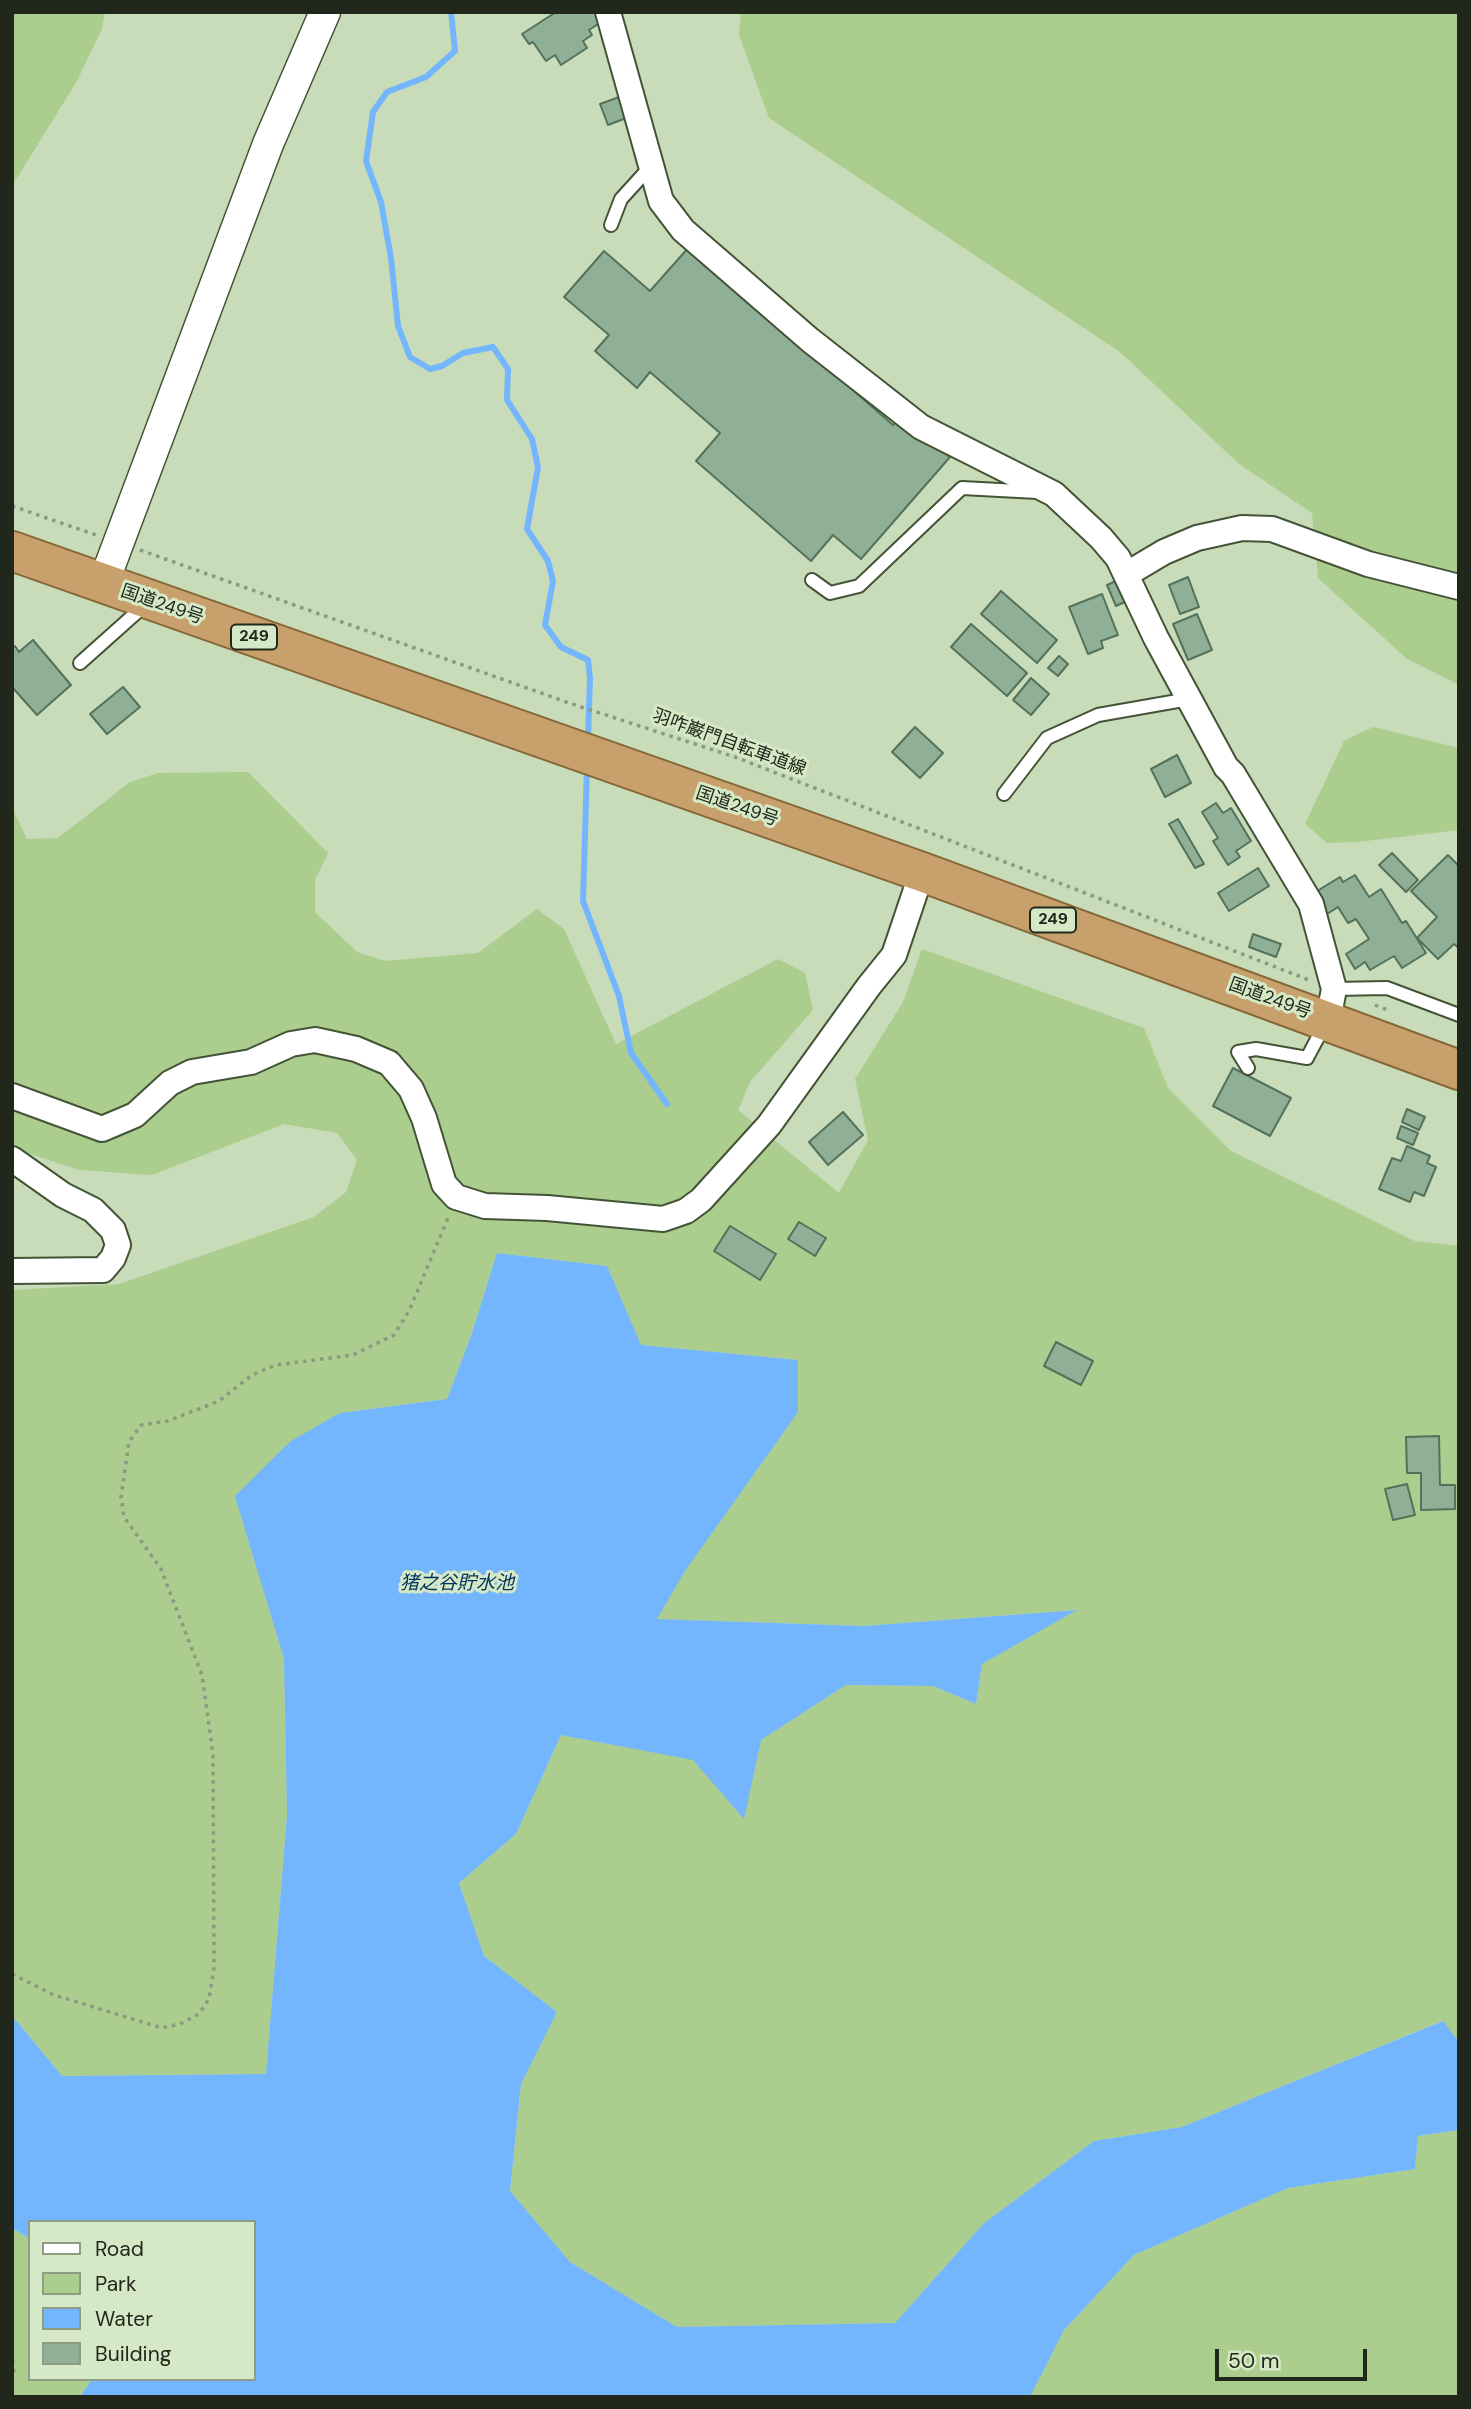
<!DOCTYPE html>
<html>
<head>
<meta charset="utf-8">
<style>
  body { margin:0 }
  #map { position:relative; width:1471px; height:2409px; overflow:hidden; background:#c8dcb9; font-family:"DM Sans",sans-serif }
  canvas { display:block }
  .frame { position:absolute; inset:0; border:14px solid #21281b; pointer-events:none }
  .legend { position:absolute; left:28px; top:2220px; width:228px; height:161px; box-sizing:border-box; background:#d5e9c6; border:2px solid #8d9c82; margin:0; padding:9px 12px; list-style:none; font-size:21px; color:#21281b }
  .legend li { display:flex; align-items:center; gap:14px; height:35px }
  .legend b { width:35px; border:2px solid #8d9c82 }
  .scale { position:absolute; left:1215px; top:2349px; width:152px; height:32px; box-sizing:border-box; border:4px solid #21281b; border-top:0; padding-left:9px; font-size:21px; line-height:24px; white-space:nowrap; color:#21281b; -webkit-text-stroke:5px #d5e9c6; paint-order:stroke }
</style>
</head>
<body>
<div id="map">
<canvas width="1471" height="2409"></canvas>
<div class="frame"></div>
<ul class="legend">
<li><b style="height:9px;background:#fff"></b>Road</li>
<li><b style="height:19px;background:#abcd8e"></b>Park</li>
<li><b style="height:19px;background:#73b6fe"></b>Water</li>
<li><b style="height:19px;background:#8faf96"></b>Building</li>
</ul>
<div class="scale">50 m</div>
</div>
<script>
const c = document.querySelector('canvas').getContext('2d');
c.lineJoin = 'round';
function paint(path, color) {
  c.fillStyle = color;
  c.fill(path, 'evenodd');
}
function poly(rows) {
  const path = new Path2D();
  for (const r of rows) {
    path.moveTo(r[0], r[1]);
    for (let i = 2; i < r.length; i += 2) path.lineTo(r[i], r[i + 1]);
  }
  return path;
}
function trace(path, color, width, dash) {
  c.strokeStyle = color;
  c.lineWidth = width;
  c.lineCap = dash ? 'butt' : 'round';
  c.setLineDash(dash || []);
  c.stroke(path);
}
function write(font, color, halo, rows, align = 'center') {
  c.font = font + ' "DM Sans","Noto Sans JP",sans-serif';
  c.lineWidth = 6;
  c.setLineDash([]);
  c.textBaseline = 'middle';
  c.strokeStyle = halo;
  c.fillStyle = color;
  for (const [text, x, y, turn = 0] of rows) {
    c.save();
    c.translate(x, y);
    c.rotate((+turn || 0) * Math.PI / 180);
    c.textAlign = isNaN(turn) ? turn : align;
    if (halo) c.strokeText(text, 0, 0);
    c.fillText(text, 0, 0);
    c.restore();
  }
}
const green = poly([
  [12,12,105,12,102,29,77,81,12,186],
  [741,12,1459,12,1459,685,1407,659,1318,578,1312,513,1239,464,1120,352,769,118,739,35],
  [1373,727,1459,748,1459,830,1357,842,1327,843,1305,824,1344,741],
  [248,772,328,853,315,880,315,912,357,952,385,961,478,953,537,909,564,929,616,1044,778,959,805,973,813,1010,750,1082,738,1110,839,1193,868,1140,855,1079,903,1002,922,949,1144,1028,1168,1088,1231,1151,1415,1241,1459,1246,1459,2042,1442,2021,1182,2127,1094,2141,983,2224,895,2323,677,2327,570,2262,510,2192,521,2084,557,2012,484,1956,459,1883,516,1834,561,1735,693,1759,761,1740,846,1685,933,1686,976,1704,982,1664,1075,1610,862,1626,656,1619,798,1360,640,1345,607,1266,497,1253,471,1336,447,1399,340,1413,236,1496,284,1659,287,1815,266,2074,62,2076,16,2020,12,2025,12,1290,119,1284,314,1217,346,1192,357,1160,337,1133,284,1124,152,1175,79,1170,12,1148,12,808,27,839,58,838,130,782,158,773],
  [1459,2130,1459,2397,1030,2397,1064,2330,1134,2255,1288,2188,1415,2169,1418,2136],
  [12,2228,30,2239,30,2379,92,2379,80,2397,12,2397]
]);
const water = poly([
  [497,1253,607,1266,641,1345,798,1360,798,1412,685,1571,657,1619,863,1626,1077,1610,982,1664,976,1704,933,1686,846,1685,761,1740,744,1819,693,1760,561,1735,516,1834,459,1883,484,1956,557,2012,521,2084,510,2191,570,2262,677,2327,895,2323,983,2224,1094,2141,1182,2127,1443,2021,1459,2042,1459,2130,1418,2136,1415,2169,1288,2188,1134,2255,1064,2330,1030,2397,80,2397,92,2379,254,2379,254,2222,30,2222,30,2239,12,2228,12,2025,15,2019,62,2076,266,2074,287,1815,284,1659,235,1496,291,1441,340,1413,447,1399,471,1336]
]);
const stream = poly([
  [451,12,455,51,426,77,387,92,373,112,366,161,381,202,391,258,398,326,410,357,430,369,442,366,463,353,493,347,508,369,507,400,532,439,538,467,527,529,548,561,553,581,545,625,561,647,588,660,590,678,588,740],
  [587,768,583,901,619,996,631,1053,667,1104]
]);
const building = poly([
  [556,12,602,12,606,19,589,30,592,35,583,41,587,48,561,65,555,55,546,61,533,42,529,44,522,34,556,12],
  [622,96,629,117,608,125,600,104,622,96],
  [689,247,893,425,901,415,950,457,861,559,833,535,811,561,696,461,720,433,650,372,637,388,595,351,609,335,564,297,604,251,650,291,689,247],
  [1188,577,1199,607,1180,614,1169,585,1188,577],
  [1120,579,1129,600,1116,606,1107,585,1120,579],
  [1001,591,1057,640,1037,663,981,614,1001,591],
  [1102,594,1118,635,1101,641,1103,648,1088,654,1069,607,1102,594],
  [1197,614,1212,650,1188,660,1173,624,1197,614],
  [971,624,1027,673,1007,696,951,647,971,624],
  [33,640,71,685,37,715,12,687,12,648,15,646,19,652,33,640],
  [1059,656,1068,664,1058,676,1048,668,1059,656],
  [1031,678,1049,694,1031,715,1013,700,1031,678],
  [123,687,140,707,107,734,90,714,123,687],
  [915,727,943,753,920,778,892,752,915,727],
  [1177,755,1191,783,1165,797,1151,769,1177,755],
  [1216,803,1223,813,1231,808,1251,841,1236,851,1240,857,1228,865,1213,841,1218,838,1202,812,1216,803],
  [1178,819,1204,864,1195,868,1169,824,1178,819],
  [1392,853,1418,880,1406,892,1379,865,1392,853],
  [1448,855,1459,866,1459,948,1454,944,1438,959,1417,938,1437,917,1411,891,1448,855],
  [1258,868,1269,886,1229,911,1218,893,1258,868],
  [1355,875,1369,897,1381,889,1402,923,1406,921,1426,953,1402,968,1394,956,1370,970,1365,962,1355,969,1346,954,1369,939,1356,919,1348,923,1338,907,1321,918,1309,896,1340,877,1343,882,1355,875],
  [1253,934,1281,944,1276,957,1249,947,1253,934],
  [1233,1068,1291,1098,1270,1136,1213,1106,1233,1068],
  [1407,1109,1425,1117,1419,1130,1402,1122,1407,1109],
  [843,1112,863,1135,828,1165,809,1142,843,1112],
  [1401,1126,1418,1133,1413,1145,1397,1138,1401,1126],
  [1407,1146,1430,1156,1427,1163,1436,1167,1424,1196,1414,1192,1410,1202,1379,1189,1392,1158,1401,1161,1407,1146],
  [799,1222,826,1238,815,1256,788,1239,799,1222],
  [730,1226,776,1254,760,1280,714,1251,730,1226],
  [1056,1342,1093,1361,1081,1385,1044,1366,1056,1342],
  [1439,1436,1440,1485,1455,1485,1455,1509,1421,1510,1421,1473,1407,1473,1406,1437,1439,1436],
  [1407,1484,1415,1515,1393,1520,1385,1489,1407,1484]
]);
const path = poly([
  [12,506,96,535],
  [140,550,569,703,735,757,1309,980],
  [1375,1005,1390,1011],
  [12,1974,54,1995,162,2028,180,2024,199,2014,209,1999,214,1968,213,1754,202,1675,161,1569,124,1517,121,1497,129,1442,141,1425,168,1421,219,1401,252,1375,276,1365,353,1355,394,1335,409,1311,448,1218],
  [12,2352,14,2374,12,2377]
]);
const service = poly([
  [611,225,621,199,651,166],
  [812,580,830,593,859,586,962,488,1037,492],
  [80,663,145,605],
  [1004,794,1047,738,1098,715,1189,699],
  [1334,989,1387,988,1459,1015],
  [1248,1068,1238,1052,1256,1049,1307,1058,1324,1026]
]);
const minor = poly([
  [608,12,661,201,683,230,810,340,921,427,1054,494,1101,538,1118,558,1156,638,1226,767,1233,774,1311,904,1334,989,1328,1020],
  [1127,574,1164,552,1197,538,1242,528,1272,529,1368,564,1459,587],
  [12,1096,102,1129,135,1115,170,1083,192,1072,251,1062,291,1044,315,1040,356,1049,389,1063,411,1089,424,1118,444,1184,456,1197,485,1206,547,1208,663,1219,686,1211,701,1200,769,1125,869,986,894,955,922,872],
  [12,1159,63,1195,93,1210,113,1230,118,1245,113,1258,103,1270,12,1271]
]);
const tertiary = poly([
  [103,584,268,144,325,12]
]);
const trunk = poly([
  [12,551,922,872,1459,1070]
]);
const shields = [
  [254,637,46],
  [1053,920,46]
];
const shieldNames = [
  ["249",254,637],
  ["249",1053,920]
];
const streetNames = [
  ["国道249号",162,605,19],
  ["羽咋巌門自転車道線",729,743,20],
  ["国道249号",737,807,19],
  ["国道249号",1270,999,20]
];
const waterNames = [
  ["猪之谷貯水池",457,1584]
];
paint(green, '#abcd8e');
paint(water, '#73b6fe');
trace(stream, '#73b6fe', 6);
paint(building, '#8faf96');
trace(building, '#54725b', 2);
trace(service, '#435336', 16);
trace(minor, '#435336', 28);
trace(tertiary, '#435336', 33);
trace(trunk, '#856637', 42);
trace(path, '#8a997f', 3.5, [3.5, 5]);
trace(service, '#fff', 12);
trace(minor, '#fff', 24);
trace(tertiary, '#fff', 30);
trace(trunk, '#c8a06b', 38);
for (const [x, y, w] of shields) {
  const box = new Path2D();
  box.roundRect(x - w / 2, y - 12.5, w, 25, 5);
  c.fillStyle = '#d5e9c6';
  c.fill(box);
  trace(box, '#21281b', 2);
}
write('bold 16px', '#21281b', null, shieldNames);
write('18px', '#21281b', '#d5e9c6', streetNames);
write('italic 19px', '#00325f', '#d5e9c6', waterNames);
</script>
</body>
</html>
